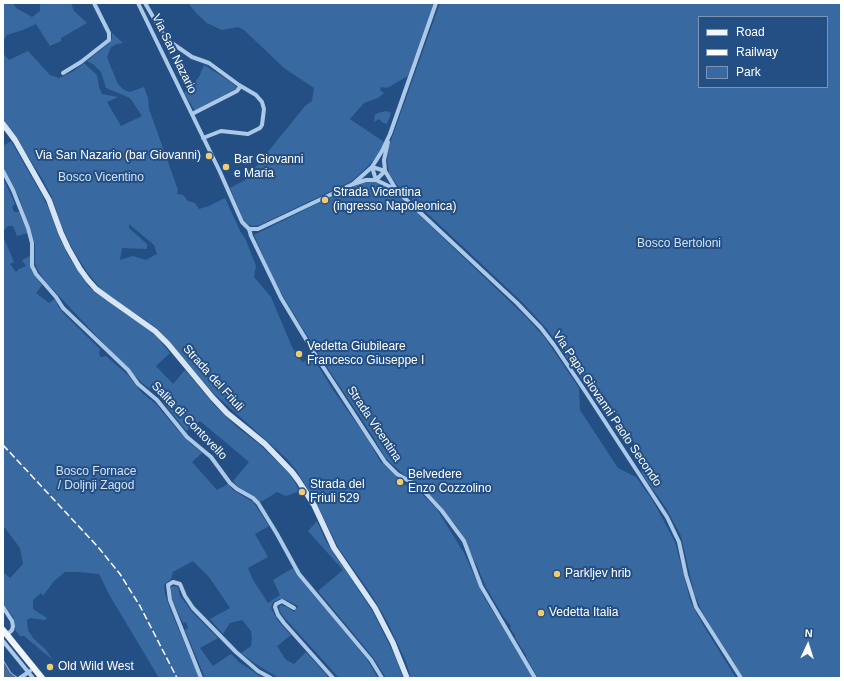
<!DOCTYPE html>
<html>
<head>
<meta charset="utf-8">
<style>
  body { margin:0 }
  #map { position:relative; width:844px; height:681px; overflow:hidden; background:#244f84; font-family:Helvetica,sans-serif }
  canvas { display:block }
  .frame { position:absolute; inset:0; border:4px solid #fff; pointer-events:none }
  .legend { position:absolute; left:698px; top:16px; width:130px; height:72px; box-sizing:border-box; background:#244f84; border:1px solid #7c95b5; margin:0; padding:5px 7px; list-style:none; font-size:12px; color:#fff }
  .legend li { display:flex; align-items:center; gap:8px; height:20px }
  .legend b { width:20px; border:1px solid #7c95b5 }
  .north { position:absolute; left:788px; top:625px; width:40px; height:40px; -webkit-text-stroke:3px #244f84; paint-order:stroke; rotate:4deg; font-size:11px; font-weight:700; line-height:16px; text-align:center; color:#fff }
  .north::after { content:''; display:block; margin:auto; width:14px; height:18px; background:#fff; clip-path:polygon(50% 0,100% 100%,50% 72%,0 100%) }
</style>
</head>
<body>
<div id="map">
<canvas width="844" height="681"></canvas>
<div class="frame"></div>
<ul class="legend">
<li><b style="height:5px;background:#f0f5fe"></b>Road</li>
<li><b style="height:5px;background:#fff"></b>Railway</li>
<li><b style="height:11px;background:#3969a1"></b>Park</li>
</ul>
<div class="north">N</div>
</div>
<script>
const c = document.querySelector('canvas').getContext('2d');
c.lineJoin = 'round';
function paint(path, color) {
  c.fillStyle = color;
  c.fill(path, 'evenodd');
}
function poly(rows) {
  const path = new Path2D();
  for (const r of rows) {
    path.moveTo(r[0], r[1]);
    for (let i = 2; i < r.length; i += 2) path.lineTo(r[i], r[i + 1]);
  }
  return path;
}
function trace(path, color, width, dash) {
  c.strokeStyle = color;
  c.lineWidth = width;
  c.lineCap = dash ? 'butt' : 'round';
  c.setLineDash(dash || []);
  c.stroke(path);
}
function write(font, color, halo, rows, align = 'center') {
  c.font = font + ' Helvetica,sans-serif';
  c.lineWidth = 4;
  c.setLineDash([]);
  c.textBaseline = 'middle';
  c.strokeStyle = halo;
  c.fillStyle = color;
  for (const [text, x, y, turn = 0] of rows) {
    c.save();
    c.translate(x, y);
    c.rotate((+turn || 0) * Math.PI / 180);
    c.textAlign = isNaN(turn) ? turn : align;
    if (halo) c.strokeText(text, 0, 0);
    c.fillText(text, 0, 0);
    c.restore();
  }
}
const green = poly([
  [3,3,13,3,16,8,32,17,40,11,40,3,71,3,74,11,87,23,61,38,61,41,50,46,36,24,23,30,7,35,3,41],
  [188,3,434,3,408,76,387,88,381,87,380,90,384,93,378,98,364,103,350,119,384,142,378,155,368,166,352,181,260,225,254,226,249,225,244,221,230,188,245,180,305,106,312,101,314,88,284,68,244,30,238,27,222,30,207,23,197,14],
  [440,3,841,3,841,678,743,678,702,612,694,593,681,536,666,508,642,474,641,453,604,395,584,383,547,329,522,302,398,186,389,174,387,160,389,146],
  [699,17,827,17,827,87,699,87],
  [112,33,123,43,117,44,111,47,107,57,110,65,118,84,124,90,130,92,144,87,148,98,149,109,178,190,177,194,183,195,188,201,195,203,199,209,209,206,225,198,240,231,245,238,256,266,254,277,271,297,292,347,302,362,313,358,333,390,367,438,380,461,400,480,397,484,399,485,402,483,421,493,436,508,464,553,484,597,534,678,411,678,406,662,388,623,371,594,339,549,315,501,296,470,287,459,210,390,159,330,144,319,120,304,100,288,87,272,73,250,62,227,51,195,40,175,3,120,3,53,9,60,28,51,50,75,59,78,74,71,84,63,97,75,99,87,102,94,118,97,107,102,121,126,142,116,130,98,106,88,101,72,94,65,87,61,108,44,112,39],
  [129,224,154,245,157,254,146,260,133,256,120,260,122,248,147,249,147,244,129,228],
  [204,65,225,78,236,86,237,88,195,111,184,93,199,77],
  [386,111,391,113,387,124,383,123,379,119,374,122,375,115,378,113],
  [11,141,42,195,49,209,60,239,69,257,89,287,124,313,143,325,157,337,170,353,156,366,173,384,185,370,215,406,237,427,259,444,289,473,300,491,286,496,277,492,261,502,254,496,238,487,233,481,249,462,200,421,186,431,156,393,142,383,103,343,46,282,38,271,35,264,35,244,19,197,3,166,3,146],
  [4,180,15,204,12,207,14,212,19,212,28,233,17,236,13,226,8,226,3,231,3,181],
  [367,182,377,182,393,190,527,318,545,338,579,388,580,410,618,468,636,477,653,501,675,542,691,603,703,625,736,678,538,678,526,657,526,655,515,638,515,636,510,628,511,626,503,616,486,587,477,566,458,528,423,487,409,479,385,458,374,438,319,355,275,283,254,235,353,186],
  [3,236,14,262,10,264,16,272,19,269,26,266,22,260,30,256,31,270,42,285,36,293,49,303,55,299,58,306,65,315,100,349,99,354,101,357,106,356,128,375,142,393,156,404,175,427,190,443,202,453,192,462,217,490,228,484,233,490,253,502,258,509,269,526,255,534,268,557,248,568,253,580,268,603,280,595,273,580,293,568,366,658,378,678,339,678,282,615,279,609,280,605,287,607,294,612,298,606,284,599,279,599,273,602,271,608,278,621,291,635,277,646,286,660,294,664,306,652,329,678,279,678,254,663,241,653,251,646,252,638,251,631,242,620,230,623,223,634,210,619,230,608,209,577,193,561,173,572,171,579,164,585,165,594,171,611,199,678,159,678,110,596,99,574,78,572,65,572,54,581,43,596,41,593,33,600,33,609,47,618,45,620,30,618,27,620,28,630,33,638,46,650,53,660,24,636,20,636,15,630,15,624,13,617,3,603,3,572,10,578,23,564,20,548,5,528,3,529],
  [317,521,326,541,373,612,395,656,403,678,386,678,372,656,318,591,343,570,308,531],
  [174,586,178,587,180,596,193,613,218,638,200,648,213,666,231,654,239,662,263,678,205,678,185,630,188,628,186,622,183,623,173,602,170,591,171,587]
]);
const water = poly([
  [3,660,11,673,18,678,3,678,3,660]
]);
const street = poly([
  [138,3,220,172,242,222,249,229],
  [145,3,166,39,192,57,209,63,239,85,256,95,262,102,264,109,262,125,260,128,248,134,221,131,203,138],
  [63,73,81,62,109,40,109,33,94,3],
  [192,114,237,91,240,87,239,85],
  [372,167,376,180],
  [372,167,385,171],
  [3,171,13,190,28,228,32,243,32,266,36,274,56,297,63,308,128,370,138,384,157,400,187,437,211,457,230,483,237,489,253,498,258,503,277,534,299,574,371,660,382,678],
  [385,171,397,191,517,303,541,328,554,345,585,391,667,517,679,542,686,575,696,607,741,678],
  [376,180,395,189],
  [353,184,372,167,382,151,390,134,436,3],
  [249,229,251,236,281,298,316,356,385,462,397,474,421,488,442,511,464,541,481,586,535,678],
  [249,229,258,229,353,184,366,180,376,180,385,171,384,160,388,142],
  [3,607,12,621,13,626,12,630,7,635],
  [294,608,282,601,276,604,275,607,278,615,284,623,333,678],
  [3,641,33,678],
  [20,678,30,671],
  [201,678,170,600,168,585,173,582,180,584,185,596,193,608,236,652,258,671,271,678]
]);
const secondary = poly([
  [3,124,15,140,49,200,61,233,68,248,80,269,88,280,96,289,111,300,155,331,168,344,212,397,227,413,265,444,292,472,298,480,314,505,334,548,375,608,393,643,407,678]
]);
const primary = poly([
  [3,630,42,678]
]);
const rail = poly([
  [3,445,98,547,120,574,140,606,177,678]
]);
const markers = [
  [209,156,4,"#f2cb71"],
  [226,167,4,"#f2cb71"],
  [325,200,4,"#f2cb71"],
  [299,354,4,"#f2cb71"],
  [400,482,4,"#f2cb71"],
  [302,492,4,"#f2cb71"],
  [557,574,4,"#f2cb71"],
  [541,613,4,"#f2cb71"],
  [50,667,4,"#f2cb71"]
];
const streetNames = [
  ["Via San Nazario",174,54,64],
  ["Strada del Friuli",213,378,48],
  ["Via Papa Giovanni Paolo Secondo",607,409,56],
  ["Salita di Contovello",189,421,46],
  ["Strada Vicentina",374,424,56]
];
const poiNames = [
  ["Via San Nazario (bar Giovanni)",201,156,"right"],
  ["Bar Giovanni",234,160],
  ["e Maria",234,174],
  ["Strada Vicentina",333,193],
  ["(ingresso Napoleonica)",333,207],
  ["Vedetta Giubileare",307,347],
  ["Francesco Giuseppe I",307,361],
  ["Belvedere",408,475],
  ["Enzo Cozzolino",408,489],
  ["Strada del",310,485],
  ["Friuli 529",310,499],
  ["Parkljev hrib",565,574],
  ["Vedetta Italia",549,613],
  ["Old Wild West",58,667]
];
const parkNames = [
  ["Bosco Vicentino",101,178],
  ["Bosco Bertoloni",679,244],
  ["Bosco Fornace",96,472],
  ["/ Doljnji Zagod",96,486]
];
paint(green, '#3969a1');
paint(water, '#4b6a90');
trace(water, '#a2c4e9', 1);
trace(street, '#adc9e8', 4);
trace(secondary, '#d8e5f7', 5.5);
trace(primary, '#f0f5fe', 6);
trace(rail, '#fff', 1.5, [7, 3]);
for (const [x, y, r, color] of markers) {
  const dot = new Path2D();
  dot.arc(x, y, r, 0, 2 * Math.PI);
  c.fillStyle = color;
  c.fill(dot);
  trace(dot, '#244f84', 1.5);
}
write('12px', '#fff', '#244f84', streetNames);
write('12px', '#fff', '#244f84', poiNames, 'left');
write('12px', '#d1e2f6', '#244f84', parkNames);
</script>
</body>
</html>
